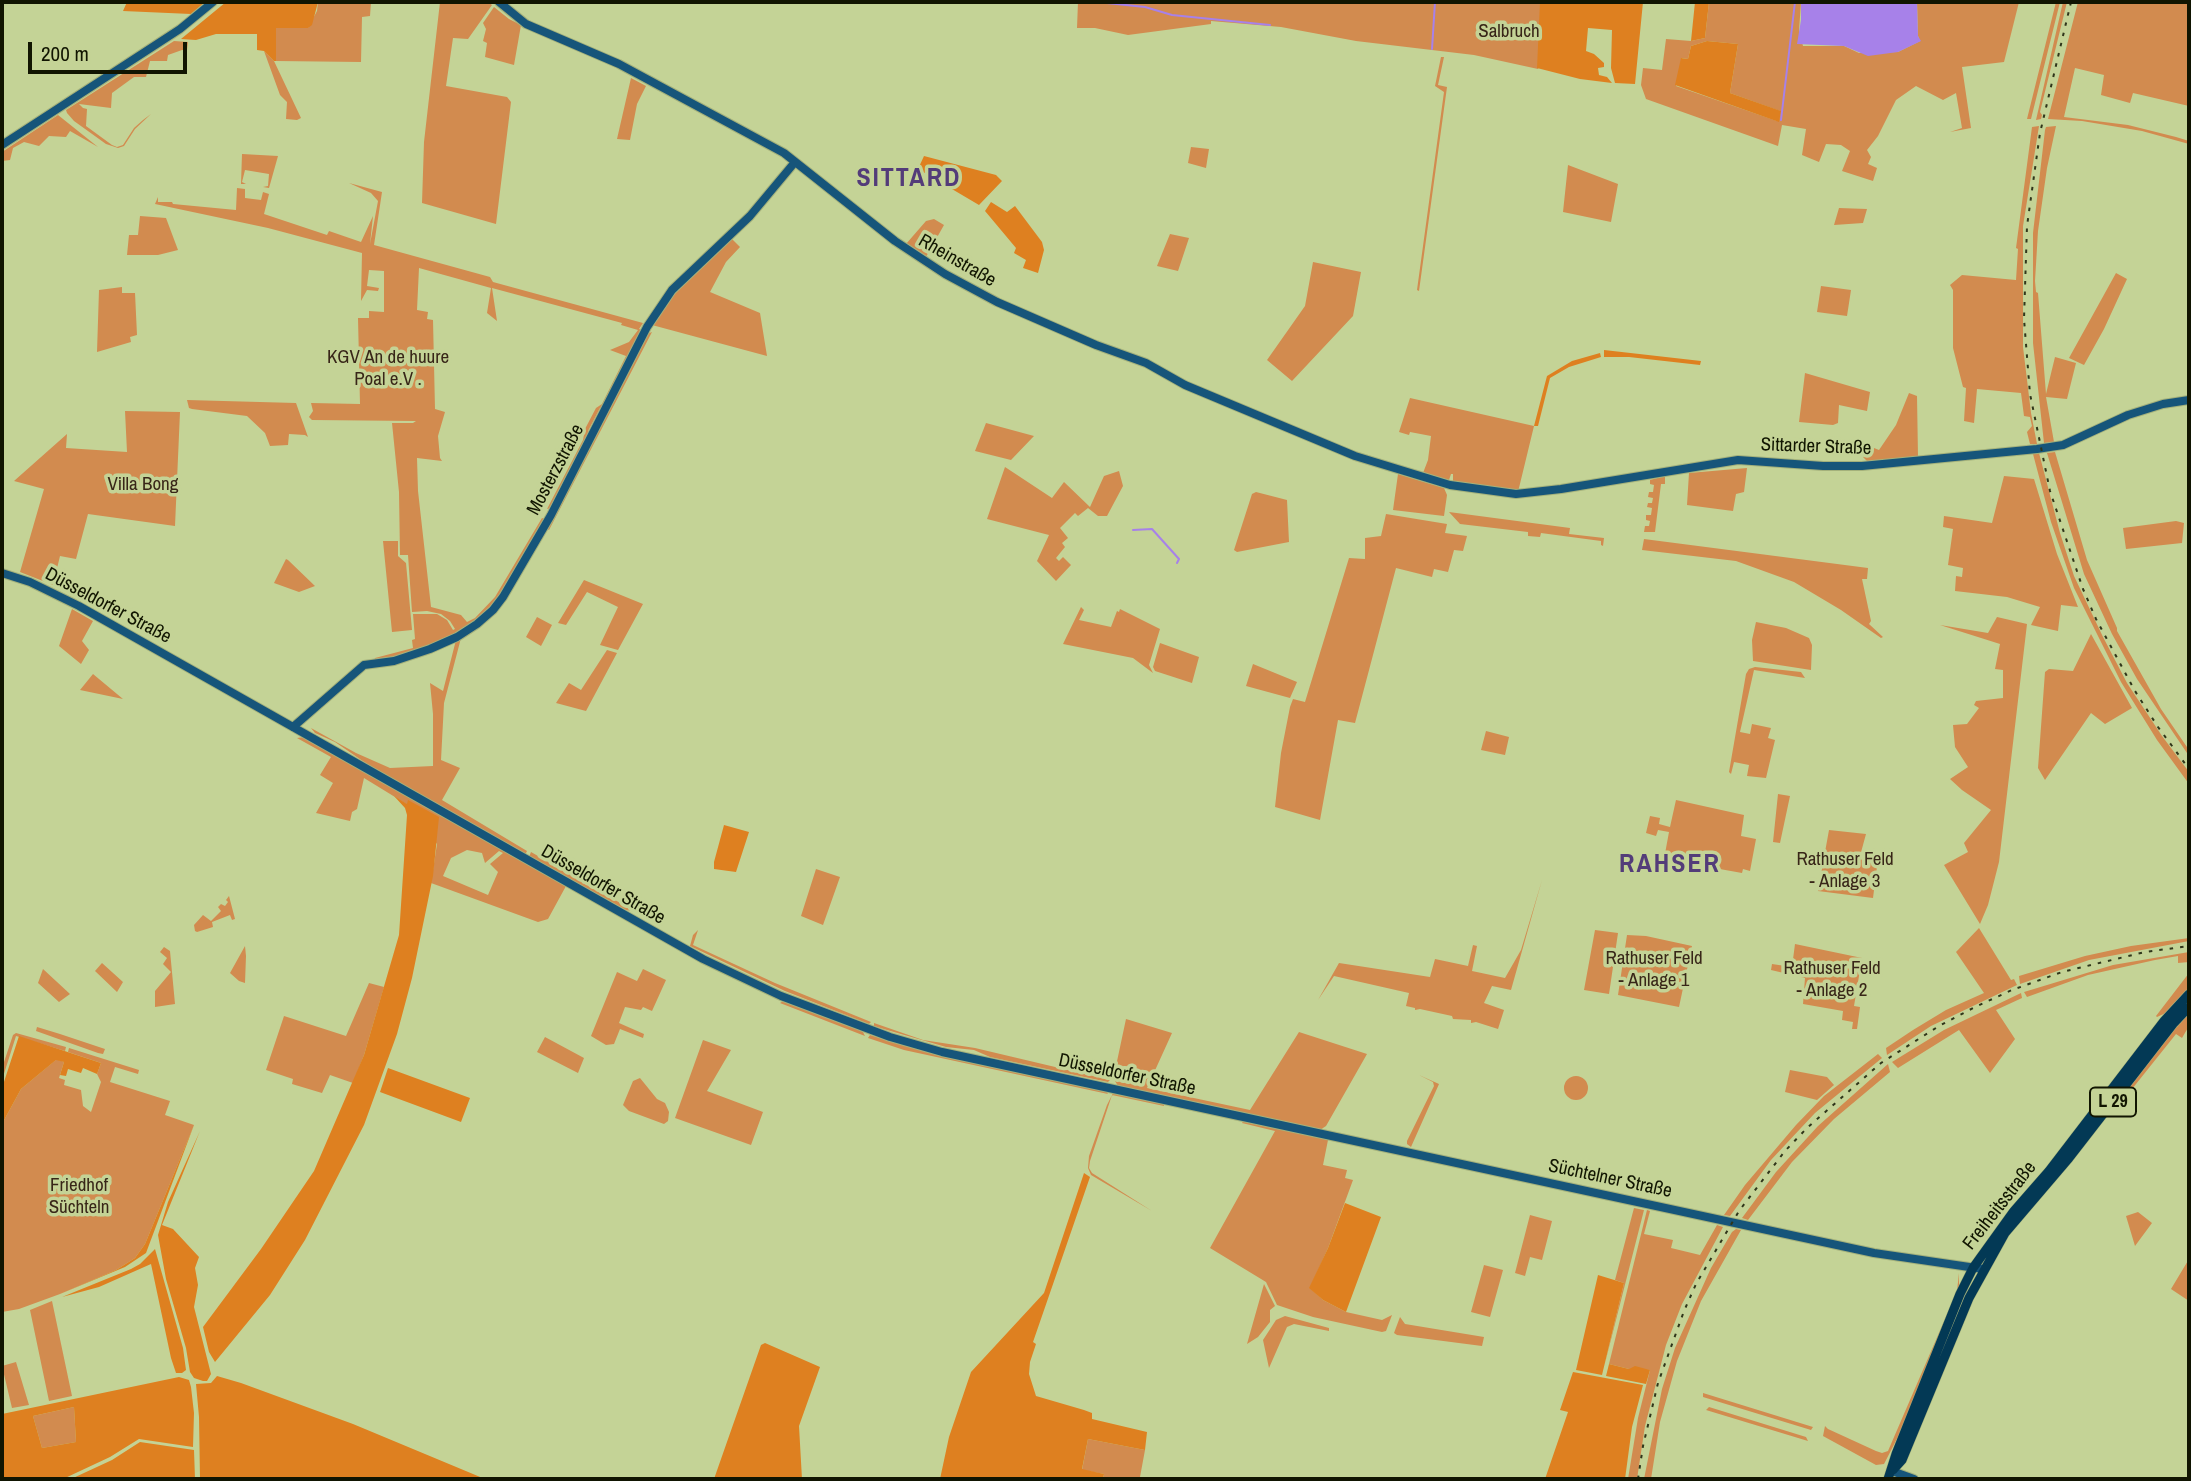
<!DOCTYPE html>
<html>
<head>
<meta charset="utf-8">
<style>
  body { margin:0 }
  #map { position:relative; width:2191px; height:1481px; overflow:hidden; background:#c4d396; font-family:"Archivo Narrow",sans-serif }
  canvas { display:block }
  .frame { position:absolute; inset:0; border:4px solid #111501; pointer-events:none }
  .scale { position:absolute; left:28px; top:42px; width:159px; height:32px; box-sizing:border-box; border:4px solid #111501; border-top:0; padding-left:9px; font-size:21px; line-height:24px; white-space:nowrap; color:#111501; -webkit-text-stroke:5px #c4d396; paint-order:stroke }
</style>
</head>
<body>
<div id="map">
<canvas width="2191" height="1481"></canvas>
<div class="frame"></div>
<div class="scale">200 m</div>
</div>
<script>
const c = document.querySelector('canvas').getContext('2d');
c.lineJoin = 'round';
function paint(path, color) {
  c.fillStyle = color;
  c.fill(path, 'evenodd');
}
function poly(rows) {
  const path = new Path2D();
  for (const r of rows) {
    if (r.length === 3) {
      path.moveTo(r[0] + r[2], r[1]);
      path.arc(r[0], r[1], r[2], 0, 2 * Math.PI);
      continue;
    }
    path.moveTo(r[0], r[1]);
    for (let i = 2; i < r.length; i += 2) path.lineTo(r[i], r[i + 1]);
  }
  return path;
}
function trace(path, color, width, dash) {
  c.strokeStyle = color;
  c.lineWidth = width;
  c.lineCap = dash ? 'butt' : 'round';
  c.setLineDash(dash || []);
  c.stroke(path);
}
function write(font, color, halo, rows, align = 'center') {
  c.font = font + ' "Archivo Narrow",sans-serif';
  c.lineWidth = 7;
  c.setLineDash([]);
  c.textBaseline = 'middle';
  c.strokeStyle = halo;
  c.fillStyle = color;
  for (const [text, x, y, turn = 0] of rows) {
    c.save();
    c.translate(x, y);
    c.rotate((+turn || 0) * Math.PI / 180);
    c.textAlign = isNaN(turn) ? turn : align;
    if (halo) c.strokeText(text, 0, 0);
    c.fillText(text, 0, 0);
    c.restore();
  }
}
const green = poly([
  [318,2,371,2,370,16,362,17,361,62,276,61,276,28,308,28,317,11],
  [440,2,488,2,492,5,468,39,453,38,446,86,507,97,511,102,496,224,422,203,424,142],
  [1078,2,1541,2,1539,67,1538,69,1474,55,1356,41,1281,27,1211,21,1211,24,1128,35,1095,28,1077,28],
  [1709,2,1801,2,1799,31,1803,46,1844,46,1859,53,1898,52,1920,41,1918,36,1917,2,2019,2,2004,62,1962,67,1971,128,1950,132,1962,128,1956,93,1943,100,1916,86,1896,100,1878,136,1867,150,1871,157,1868,164,1877,168,1873,181,1842,171,1850,151,1841,145,1826,144,1819,162,1802,155,1806,129,1782,125,1778,146,1646,99,1641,85,1643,68,1662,70,1666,39,1691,41,1705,38],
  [1707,41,1738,44,1730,93,1780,111,1777,121,1676,86,1682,58,1688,59,1691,46],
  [2056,2,2060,2,2031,119,2027,119],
  [2063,2,2067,2,2040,112,2042,115,2041,119,2036,120],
  [2078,2,2189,2,2189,106,2133,93,2130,103,2101,95,2104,75,2075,68,2064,117,2128,125,2176,137,2189,141,2189,144,2142,131,2082,121,2048,119],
  [494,7,509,19,521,25,514,65,485,57,487,43,483,41,486,29,483,23],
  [174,41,188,42,187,50,182,50,168,55,167,61,150,61,146,77,134,77,112,93,111,108,79,104,83,108,87,109,86,126,112,145,117,147,123,145,134,128,143,120,151,114,135,129,124,146,118,148,106,144,74,121,67,113,66,110],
  [264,51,274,61,301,118,297,120,286,119,287,102,280,95],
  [1441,57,1444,57,1438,85,1447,87,1419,291,1417,290,1444,92,1435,86],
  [631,78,646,86,637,104,630,140,617,139],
  [58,115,98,147,70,131,66,137,49,136,39,146,24,142,13,148,10,160,2,161,2,152],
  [2039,126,2023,226,2023,347,2031,413,2037,444,2030,444,2027,432,2032,426,2030,417,2024,416,2021,393,1977,389,1974,423,1964,421,1966,388,1963,387,1953,348,1953,290,1950,285,1962,275,2016,280,2018,249,2016,248,2032,127],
  [2056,126,2047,168,2038,231,2035,281,2036,292,2038,293,2046,394,2055,357,2076,363,2067,399,2046,397,2054,442,2044,443,2033,343,2033,233,2045,130,2046,127],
  [1191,147,1209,149,1206,168,1188,163],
  [242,154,278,156,269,188,263,187,268,186,269,174,245,170,242,182,246,184,241,184],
  [1568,165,1618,184,1611,222,1563,212],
  [349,183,382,192,374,245,490,277,493,282,643,323,639,329,642,330,603,409,600,408,588,431,591,433,551,508,547,509,583,440,585,429,596,408,602,404,626,356,610,350,629,342,638,330,621,325,622,323,492,288,497,321,487,313,491,288,419,268,417,310,428,312,427,319,433,320,435,409,445,412,438,436,440,458,442,461,417,458,418,491,431,607,461,615,467,622,475,618,495,597,542,518,545,519,509,582,495,603,477,620,456,634,408,654,374,661,375,658,413,648,412,640,415,639,413,614,437,614,447,620,453,630,455,629,450,621,441,614,427,611,412,612,408,555,400,555,399,492,392,423,413,423,416,421,312,420,309,417,313,411,311,403,360,404,358,318,369,318,369,311,384,312,384,271,369,270,367,286,379,288,378,291,367,290,361,301,362,253,268,228,155,204,158,197,158,202,172,202,173,204,236,210,237,188,245,189,245,198,261,200,263,192,269,194,264,214,327,235,329,231,361,242,373,216,370,244,378,201,371,193],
  [1839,208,1867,209,1863,223,1834,225],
  [140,216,166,218,178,250,158,255,127,255,129,235,138,235],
  [934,219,944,225,926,257,906,244,926,221],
  [1170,234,1189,238,1178,271,1157,266],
  [732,239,740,247,726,262,710,292,760,313,767,356,652,325,679,288],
  [1313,262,1361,272,1353,316,1292,381,1267,360,1305,306],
  [2116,273,2127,279,2104,329,2084,365,2069,358],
  [1821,286,1851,290,1847,316,1817,312],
  [122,287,122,293,135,293,137,335,130,337,131,342,97,352,99,290],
  [652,332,549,530,547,529,647,334],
  [1805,373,1870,392,1867,411,1839,405,1838,423,1833,425,1799,422],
  [1909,393,1917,396,1918,457,1869,463,1863,457,1874,448,1879,450,1896,425],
  [1410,398,1534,426,1518,492,1453,483,1453,474,1451,474,1449,480,1423,473,1428,460,1431,436,1410,432,1409,435,1399,432],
  [187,400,296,403,308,437,305,435,289,434,288,445,270,446,265,433,247,416,192,409,189,408],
  [125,411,180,412,175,526,88,514,76,559,60,556,53,585,20,572,44,489,14,481,67,434,66,448,127,452],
  [986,423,1034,436,1011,460,975,451],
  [2055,452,2087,560,2117,628,2117,631,2161,709,2189,750,2189,756,2137,679,2112,634,2084,574,2047,453],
  [2039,453,2060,533,2074,576,2103,637,2127,683,2162,736,2189,772,2189,784,2157,740,2121,682,2074,588,2051,522,2033,454],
  [1005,467,1052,498,1064,482,1090,507,1104,476,1119,471,1123,486,1107,516,1098,516,1088,508,1078,516,1075,513,1060,528,1068,538,1062,543,1065,547,1056,558,1059,561,1063,557,1071,565,1056,581,1037,561,1049,535,987,519],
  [1747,468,1744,492,1736,494,1733,511,1687,505,1689,473],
  [1398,474,1444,488,1447,495,1444,516,1393,510],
  [1665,476,1665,484,1661,484,1655,532,1644,532,1645,526,1649,526,1650,521,1646,520,1646,515,1651,515,1652,508,1647,507,1648,503,1652,503,1653,498,1648,497,1649,492,1653,492,1654,485,1650,484,1650,480],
  [2004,476,2034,479,2057,554,2078,607,2061,605,2058,631,2031,625,2040,607,2007,597,1955,591,1956,576,1962,577,1963,568,1948,565,1953,529,1943,527,1944,516,1992,523],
  [1256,492,1287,500,1289,542,1237,552,1234,550,1252,494],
  [1449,512,1570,528,1569,534,1604,538,1603,546,1601,545,1601,541,1541,533,1540,537,1528,536,1528,532,1460,524],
  [1386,514,1447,524,1445,533,1467,536,1463,551,1454,550,1448,572,1434,569,1432,577,1396,568,1355,723,1338,720,1320,820,1275,807,1281,753,1290,707,1293,699,1305,702,1349,558,1365,559,1365,538,1381,536],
  [2176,521,2184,523,2182,543,2126,549,2123,528],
  [1644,539,1868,568,1867,579,1862,579,1871,621,1869,624,1883,637,1881,638,1841,610,1794,582,1736,561,1642,550],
  [383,541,398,541,398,556,406,563,412,630,392,632],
  [286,559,288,560,315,586,299,592,274,583],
  [584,580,643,604,618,650,600,645,618,607,587,592,566,625,558,623],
  [1081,607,1084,610,1079,620,1111,627,1117,611,1119,612,1120,609,1160,629,1149,665,1153,673,1133,658,1063,644],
  [72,609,93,621,82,641,89,650,81,664,59,646],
  [537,617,552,625,541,646,526,637],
  [1997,617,2027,624,1999,862,1988,905,1980,924,1944,865,1968,852,1964,843,1991,810,1962,790,1950,779,1968,767,1955,747,1953,725,1967,724,1979,708,1974,705,1976,701,2003,698,2003,670,1995,669,2000,644,1940,625,1988,633],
  [1756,622,1786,628,1809,638,1812,645,1811,670,1753,661,1752,640],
  [2091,634,2132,708,2105,724,2091,713,2045,780,2038,768,2045,672,2049,669,2073,671],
  [461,638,444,703,441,760,460,768,442,800,527,851,525,855,386,777,335,742,315,733,311,728,356,753,390,768,433,766,433,714,430,683,443,691,456,640],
  [1160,643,1199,657,1192,683,1155,671,1153,667],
  [607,650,617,653,586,711,556,703,569,683,581,690],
  [1253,664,1297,682,1290,698,1246,686],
  [1755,667,1801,672,1805,678,1754,670,1740,732,1750,734,1752,724,1771,728,1768,738,1775,740,1766,778,1747,776,1749,765,1734,762,1731,774,1729,772,1746,674,1749,669],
  [93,674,123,699,80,690],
  [1486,731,1509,737,1505,755,1481,750],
  [304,737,566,886,548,919,538,922,431,883,437,844,408,805,364,778,357,809,352,812,350,821,316,813,333,783,320,775,331,757,297,738],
  [467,850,482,853,485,863,499,851,503,853,490,864,498,872,488,895,443,876,451,858],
  [1778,794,1790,796,1780,843,1773,842],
  [1676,800,1744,815,1741,836,1756,839,1750,871,1743,869,1742,873,1664,859,1669,832,1658,830,1656,836,1646,833,1650,816,1660,818,1659,824,1670,827],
  [1829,830,1866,834,1860,856,1878,859,1873,898,1818,891],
  [531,852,636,912,626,910,529,857],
  [816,869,840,877,823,925,801,916],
  [1542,880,1511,990,1492,986,1484,1003,1504,1010,1498,1029,1476,1022,1471,1023,1471,1020,1453,1019,1452,1016,1420,1009,1415,1010,1415,1008,1406,1006,1409,993,1334,976,1318,1000,1339,963,1430,977,1435,959,1468,966,1473,945,1477,946,1472,971,1505,978,1521,950],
  [229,896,235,919,232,920,230,915,212,922,213,927,197,932,195,931,194,925,203,915,211,921,221,911,218,907,221,904,225,906,228,902,226,900],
  [1979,928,2011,980,2014,979,2017,985,1931,1026,1887,1055,1886,1048,1913,1030,1946,1010,1984,993,1956,952],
  [698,930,693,945,775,983,871,1022,869,1024,785,991,690,946,693,935],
  [1595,930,1618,933,1609,994,1584,990],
  [1627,935,1646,936,1692,946,1679,1007,1618,995],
  [2189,938,2189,941,2089,960,2020,984,2019,976,2085,956,2131,946],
  [1795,944,1862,958,1854,1006,1860,1007,1857,1029,1852,1029,1853,1022,1842,1020,1843,1011,1803,1004,1805,978,1771,970,1772,964,1792,967],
  [245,946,246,956,245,983,239,981,230,973],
  [164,947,170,951,175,1004,155,1007,155,991,171,972,163,964,167,958,160,952],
  [2189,952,2189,962,2178,963,2178,956,2155,960,2088,975,2027,997,2024,992,2113,965],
  [102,963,123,982,117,992,95,971],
  [43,969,70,994,59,1002,38,983],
  [643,969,666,980,652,1011,643,1007,641,1010,625,1007,619,1023,644,1034,643,1038,620,1029,614,1044,606,1045,591,1036,617,972,637,981],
  [2189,973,2189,990,2168,1012,2157,1017,2156,1016],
  [369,983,384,987,364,1055,353,1083,330,1075,322,1093,292,1084,293,1079,266,1070,284,1016,346,1036],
  [2021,993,2022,998,1996,1010,2015,1039,1990,1073,1959,1030,1898,1068,1892,1062,1944,1030],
  [785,1000,862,1030,865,1036,780,1003],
  [2189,1012,2189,1026,2182,1038,2176,1034,2120,1104,2122,1095,2153,1054],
  [1126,1019,1172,1033,1147,1088,1250,1110,1299,1032,1367,1054,1326,1126,1320,1130,1118,1086,1115,1081,1117,1069,1116,1066],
  [874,1023,923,1040,975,1048,1110,1080,1108,1082,990,1057,974,1050,946,1047,887,1030,874,1026],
  [37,1027,60,1034,105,1049,103,1054,98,1053,36,1031],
  [16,1033,66,1047,65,1051,16,1036,2,1080,2,1068,13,1035],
  [870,1035,920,1050,1106,1091,1108,1094,904,1050,868,1038],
  [545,1037,584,1058,578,1073,537,1052],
  [703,1040,731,1050,707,1091,763,1112,751,1145,675,1118],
  [69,1048,139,1070,138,1074,115,1067,110,1082,170,1101,165,1115,194,1125,145,1244,135,1258,116,1270,60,1294,19,1309,2,1312,2,1124,21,1089,57,1059,64,1062,59,1078,65,1080,64,1085,81,1090,83,1106,91,1112,101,1082,97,1074,101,1063,68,1052],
  [1878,1054,1882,1058,1815,1113,1771,1160,1730,1216,1724,1215,1745,1185,1796,1125,1824,1096],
  [1888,1064,1890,1072,1834,1119,1792,1162,1748,1220,1742,1218,1776,1172,1818,1126],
  [1790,1070,1827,1077,1834,1085,1817,1100,1785,1092],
  [1419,1075,1439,1084,1411,1147,1407,1144,1407,1141,1434,1086,1433,1082],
  [1576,1088,12],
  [640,1078,657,1099,665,1103,669,1112,668,1121,664,1124,629,1111,623,1105,633,1081],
  [1114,1092,1164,1103,1164,1106,1112,1095,1090,1161,1089,1168,1092,1173,1152,1211,1091,1175,1088,1168,1089,1156,1107,1105,1113,1093],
  [1244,1120,1326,1138,1328,1140,1323,1165,1347,1170,1345,1178,1353,1180,1328,1248,1310,1288,1323,1300,1346,1312,1382,1320,1392,1315,1386,1331,1382,1332,1313,1317,1277,1305,1266,1282,1210,1248,1275,1131,1242,1123],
  [1634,1208,1644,1210,1604,1367,1624,1283,1615,1280],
  [1647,1210,1650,1211,1644,1234,1673,1240,1671,1248,1700,1255,1717,1225,1723,1227,1682,1304,1666,1345,1645,1426,1637,1479,1628,1479,1638,1418,1650,1370,1629,1369,1609,1364],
  [2138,1212,2152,1223,2135,1246,2126,1216],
  [1530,1215,1552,1221,1542,1260,1530,1257,1525,1276,1515,1273],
  [1736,1229,1741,1230,1701,1301,1677,1361,1660,1422,1651,1479,1644,1479,1662,1389,1675,1348,1711,1268,1732,1232],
  [2189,1259,2189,1301,2171,1289],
  [1484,1265,1503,1270,1490,1317,1471,1312],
  [1959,1273,1959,1291,1900,1433,1884,1464,1876,1465,1823,1436,1825,1426,1828,1429,1876,1451,1882,1453,1888,1451,1957,1291],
  [1264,1284,1275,1306,1270,1310,1270,1322,1258,1337,1247,1344],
  [52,1301,72,1396,49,1401,30,1310],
  [1285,1316,1329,1328,1329,1331,1294,1324,1287,1327,1269,1368,1263,1340,1276,1320],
  [1400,1317,1405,1324,1484,1337,1482,1346,1397,1335,1394,1333],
  [16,1362,29,1405,12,1408,2,1366],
  [1703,1393,1813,1427,1811,1430,1703,1397],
  [74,1407,76,1442,42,1448,33,1416],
  [1709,1407,1806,1437,1808,1441,1706,1410],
  [1088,1439,1145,1450,1140,1477,1150,1479,1103,1479,1104,1474,1082,1470]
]);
const forest = poly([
  [127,2,205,2,191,14,123,11],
  [226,2,318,2,312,25,308,28,276,28,276,61,274,61,264,51,257,50,257,34,216,34,196,40,181,39],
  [1540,2,1643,2,1635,84,1615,83,1611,68,1612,30,1588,28,1586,51,1594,54,1604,63,1604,67,1598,68,1599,75,1607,77,1612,83,1580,79,1537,68],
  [1695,2,1709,2,1705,38,1691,41],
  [1707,41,1738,44,1730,93,1781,111,1779,122,1675,85,1681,58,1688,59,1691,46],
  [924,156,996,175,1002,181,979,205,918,169],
  [991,202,1007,212,1015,206,1042,242,1044,250,1038,273,1023,268,1026,260,1014,253,1016,248,985,211],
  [1604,350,1701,361,1700,365,1629,357,1604,357],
  [1600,353,1601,357,1569,367,1550,378,1538,426,1534,426,1547,376,1572,361],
  [394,796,407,804,408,800,439,817,433,876,412,978,397,1034,364,1125,305,1240,270,1295,215,1362,209,1352,203,1327,261,1249,314,1171,364,1055,399,935,407,815,405,808],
  [724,825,749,832,736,872,714,869,714,862],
  [19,1036,101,1063,97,1074,83,1068,81,1073,68,1069,66,1076,60,1075,64,1062,56,1060,21,1089,2,1124,2,1088],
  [388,1068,470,1098,461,1122,380,1092],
  [194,1125,146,1253,125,1267,60,1294,116,1270,135,1258,145,1244],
  [200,1131,162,1225,173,1229,199,1257,195,1268,198,1285,194,1307,211,1374,207,1381,203,1381,194,1378,190,1372,186,1348,166,1279,158,1235,168,1202],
  [1084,1173,1090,1177,1033,1342,1036,1344,1030,1362,1029,1374,1036,1396,1084,1410,1092,1413,1092,1419,1147,1432,1145,1450,1088,1439,1082,1469,1104,1474,1103,1479,940,1479,949,1437,971,1372,1044,1293],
  [1345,1203,1381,1217,1346,1312,1323,1300,1309,1288,1328,1248],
  [155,1249,183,1348,186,1370,182,1373,176,1373,171,1358,151,1264,99,1287,62,1297,131,1269,140,1264],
  [1598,1275,1624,1283,1602,1375,1576,1370],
  [765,1343,820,1367,799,1426,802,1479,714,1479,761,1345],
  [1609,1364,1629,1369,1635,1366,1650,1370,1646,1384,1606,1376],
  [1573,1372,1643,1385,1632,1427,1625,1479,1545,1479,1568,1412,1560,1410],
  [217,1376,241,1383,353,1424,485,1479,200,1479,199,1417,196,1384,211,1383],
  [179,1377,189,1380,191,1387,194,1413,193,1447,139,1439,110,1457,63,1479,2,1479,4,1468,2,1414],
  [74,1407,76,1442,42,1448,33,1416],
  [140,1442,194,1450,195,1479,71,1479,112,1460]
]);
const water = poly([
  [1801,2,1917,2,1918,36,1921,41,1898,52,1868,56,1844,46,1797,44,1801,20]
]);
const stream = poly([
  [1097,2,1145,7,1172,15,1270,25],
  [1432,49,1435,2],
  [1781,120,1795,2],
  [1133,530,1152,529,1179,559,1177,563]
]);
const secondary = poly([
  [499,2,526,24,619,64,784,153,895,241,945,274,997,302,1096,345,1146,363,1185,385,1355,456,1450,485,1516,494,1561,489,1738,460,1823,466,1862,466,2037,449,2063,445,2128,415,2163,404,2189,400],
  [2,145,180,29,213,2],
  [2,573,30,582,79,606,703,959,781,996,890,1037,942,1052,1874,1253,1983,1269],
  [293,727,364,665,394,661,430,649,457,637,477,624,493,610,503,597,551,515,647,327,672,290,750,216,795,162],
  [1892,1471,1914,1479]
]);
const primary = poly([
  [1893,1470,1902,1460,1969,1298,2005,1233,2069,1158,2173,1024,2189,1007],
  [1888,1479,1896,1454,1960,1294,1973,1268,2014,1211,2049,1171,2164,1021,2189,994]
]);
const rail = poly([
  [2071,2,2040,133,2027,226,2024,319,2030,394,2050,491,2083,589,2096,619,2135,691,2158,727,2189,769],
  [1638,1479,1643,1446,1658,1383,1684,1311,1696,1284,1739,1211,1785,1151,1807,1128,1881,1063,1939,1026,1975,1007,2012,990,2062,972,2145,952,2189,946]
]);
const shields = [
  [2113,1102,46]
];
const shieldNames = [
  ["L 29",2113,1102]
];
const parkNames = [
  ["Salbruch",1509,32],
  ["KGV An de huure",388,358],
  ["Poal e.V .",388,380],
  ["Villa Bong",143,485],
  ["Rathuser Feld",1845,860],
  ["- Anlage 3",1845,882],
  ["Rathuser Feld",1654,959],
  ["- Anlage 1",1654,981],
  ["Rathuser Feld",1832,969],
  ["- Anlage 2",1832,991],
  ["Friedhof",79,1186],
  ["Süchteln",79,1208]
];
const streetNames = [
  ["Rheinstraße",957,261,30],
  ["Sittarder Straße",1816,447,2],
  ["Mosterzstraße",556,470,-62],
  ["Düsseldorfer Straße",108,606,28],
  ["Düsseldorfer Straße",603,885,30],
  ["Düsseldorfer Straße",1127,1075,12],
  ["Süchtelner Straße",1610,1179,12],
  ["Freiheitsstraße",2000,1206,-52]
];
const districtNames = [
  ["SITTARD",909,179],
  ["RAHSER",1670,865]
];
paint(green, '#d28b4f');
paint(forest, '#de8020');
paint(water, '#a781e9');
trace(stream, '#a781e9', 2);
trace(secondary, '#a4b17b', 10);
trace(primary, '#a4b17b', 10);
trace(secondary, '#16557a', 8);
trace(primary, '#033955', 9);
trace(rail, '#2f351a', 2, [3.5, 7]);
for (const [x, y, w] of shields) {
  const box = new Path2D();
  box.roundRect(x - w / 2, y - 14.5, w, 29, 5);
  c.fillStyle = '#c4d396';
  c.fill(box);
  trace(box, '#111501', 2);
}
write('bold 18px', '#111501', null, shieldNames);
write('19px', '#382618', '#c4d396', parkNames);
write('19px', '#111501', '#c4d396', streetNames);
c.letterSpacing = '2px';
write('bold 26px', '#533c79', '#c4d396', districtNames);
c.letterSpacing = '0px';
</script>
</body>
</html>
